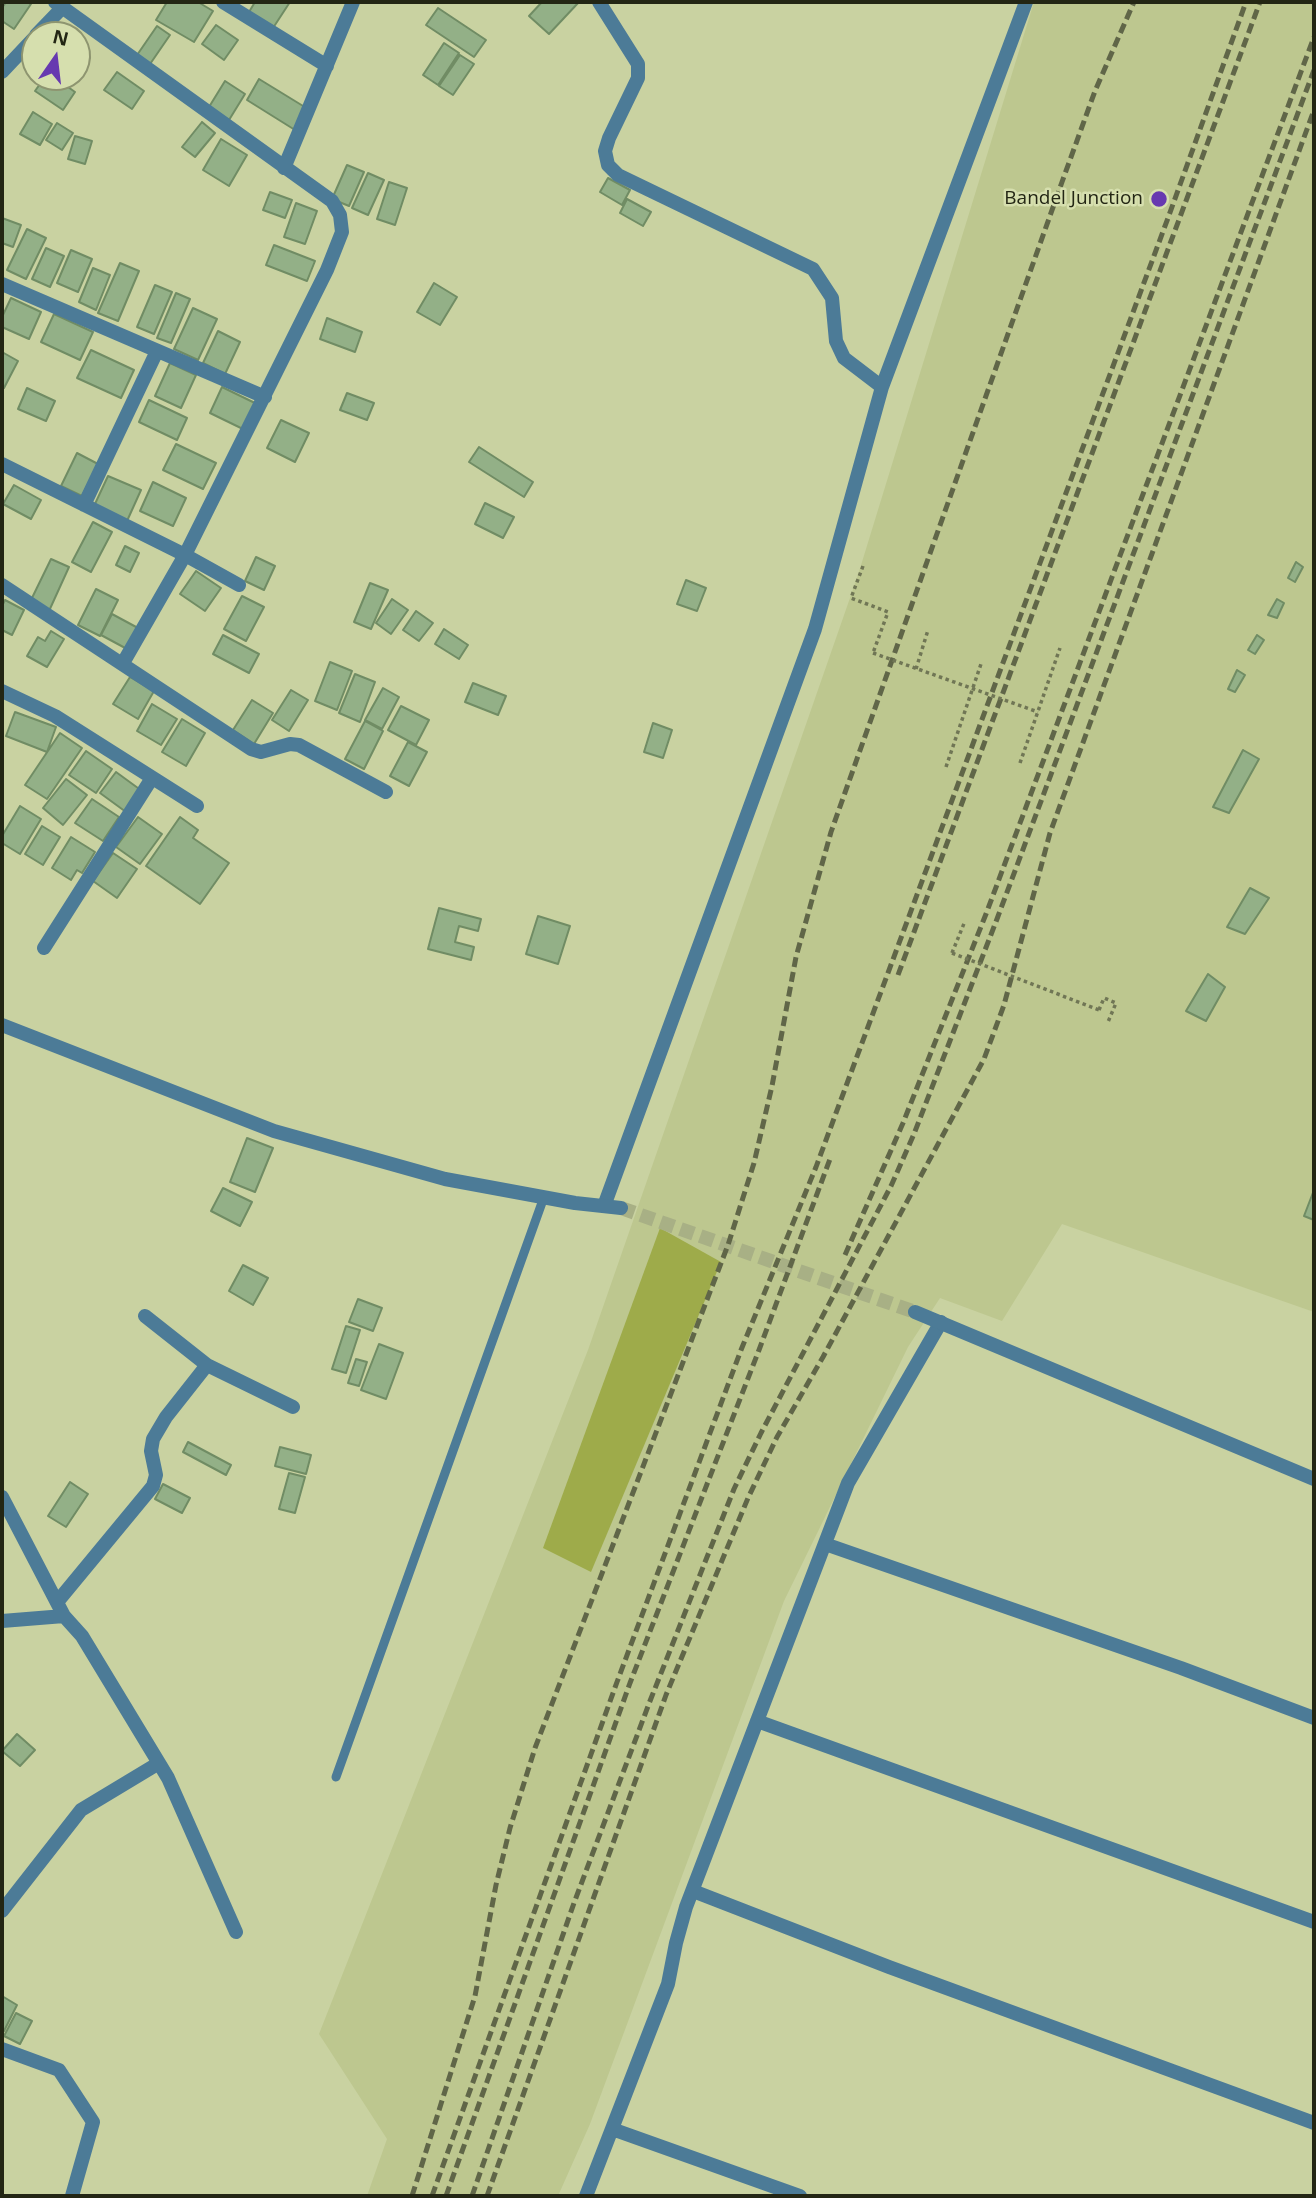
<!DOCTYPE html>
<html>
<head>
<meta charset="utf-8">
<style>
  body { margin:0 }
  #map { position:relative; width:1316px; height:2198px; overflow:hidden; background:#c9d2a1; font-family:"Open Sans",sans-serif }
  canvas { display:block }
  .frame { position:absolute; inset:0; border:4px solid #232614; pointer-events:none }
  .north { position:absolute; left:21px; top:21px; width:70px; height:70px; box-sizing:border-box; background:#d6dfae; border:2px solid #8e9570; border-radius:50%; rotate:14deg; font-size:19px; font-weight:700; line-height:28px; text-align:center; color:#232614 }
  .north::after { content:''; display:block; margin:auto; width:24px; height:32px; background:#6739b0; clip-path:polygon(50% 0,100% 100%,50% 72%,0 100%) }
</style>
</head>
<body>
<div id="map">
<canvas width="1316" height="2198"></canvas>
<div class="frame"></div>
<div class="north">N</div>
</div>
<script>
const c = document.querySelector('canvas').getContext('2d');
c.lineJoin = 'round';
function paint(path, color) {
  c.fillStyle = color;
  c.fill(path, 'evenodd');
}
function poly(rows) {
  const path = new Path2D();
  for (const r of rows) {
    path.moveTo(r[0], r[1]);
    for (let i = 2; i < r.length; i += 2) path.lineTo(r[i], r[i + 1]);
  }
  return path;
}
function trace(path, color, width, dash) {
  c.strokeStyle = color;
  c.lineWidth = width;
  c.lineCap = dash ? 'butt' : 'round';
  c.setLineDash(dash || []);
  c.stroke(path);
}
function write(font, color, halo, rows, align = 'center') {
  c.font = font + ' "Open Sans",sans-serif';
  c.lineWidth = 5;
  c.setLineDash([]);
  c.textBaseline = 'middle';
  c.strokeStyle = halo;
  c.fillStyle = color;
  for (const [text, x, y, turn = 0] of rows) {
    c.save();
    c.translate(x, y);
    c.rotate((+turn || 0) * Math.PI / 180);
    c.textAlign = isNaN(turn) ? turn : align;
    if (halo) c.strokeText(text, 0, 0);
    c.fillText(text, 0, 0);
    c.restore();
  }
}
const built = poly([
  [1034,2,1314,2,1314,1312,1062,1224,1002,1321,940,1298,908,1347,784,1601,590,2124,558,2196,367,2196,387,2139,319,2034,588,1350,858,575]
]);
const green = poly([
  [660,1228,721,1262,591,1572,543,1548]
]);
const building = poly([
  [6,2,27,2,31,4,14,29,2,21,2,8,6,2],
  [167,2,198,2,213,11,194,42,156,20,167,2],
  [255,2,290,2,273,28,249,12,255,2],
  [542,2,579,2,549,34,529,16,542,2],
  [438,8,486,40,474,57,426,25,438,8],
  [216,25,238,40,224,60,202,44,216,25],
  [157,26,170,35,148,67,135,58,157,26],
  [77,43,89,52,80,65,77,64,77,43],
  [444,43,459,53,438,85,423,75,444,43],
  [460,55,474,64,453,95,439,86,460,55],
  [117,72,144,91,132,109,104,90,117,72],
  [45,77,54,77,75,92,63,110,35,91,45,77],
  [259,79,308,109,295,130,247,100,259,79],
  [225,81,245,94,229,120,209,107,225,81],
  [33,112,52,124,40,145,20,134,33,112],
  [202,122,215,133,195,157,182,147,202,122],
  [57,123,73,133,62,150,46,140,57,123],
  [75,136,92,141,85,164,68,159,75,136],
  [221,139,247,155,229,186,203,170,221,139],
  [347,165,364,172,349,206,332,199,347,165],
  [368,173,384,180,368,215,352,208,368,173],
  [608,178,630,190,622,205,600,192,608,178],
  [389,182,407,188,395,225,377,219,389,182],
  [270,192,292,200,285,218,263,210,270,192],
  [627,199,651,212,643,226,620,213,627,199],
  [296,203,317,211,305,244,284,237,296,203],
  [2,218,21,225,13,247,2,243,2,218],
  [27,229,46,238,26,279,7,270,27,229],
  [274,245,315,261,307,281,266,265,274,245],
  [46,248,64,256,50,287,32,279,46,248],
  [71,250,92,259,78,292,57,283,71,250],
  [120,263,139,271,118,321,98,313,120,263],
  [93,268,110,275,96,310,79,302,93,268],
  [434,283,457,297,440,325,417,312,434,283],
  [155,285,172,292,154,334,137,327,155,285],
  [176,293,190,299,171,343,157,338,176,293],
  [11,298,41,312,29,339,2,327,2,317,11,298],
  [193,308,217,319,198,360,174,349,193,308],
  [54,314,93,332,80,360,41,342,54,314],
  [327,318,362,332,355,352,320,339,327,318],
  [218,331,240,342,225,374,203,363,218,331],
  [91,350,134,370,121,398,77,378,91,350],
  [2,352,18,361,4,388,2,386,2,352],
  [170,363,196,375,181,408,155,396,170,363],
  [222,387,259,405,247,431,210,413,222,387],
  [27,388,55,401,46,421,18,409,27,388],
  [347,393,374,403,367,420,340,410,347,393],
  [149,400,187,418,177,440,139,422,149,400],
  [281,420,309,433,295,462,267,448,281,420],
  [176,444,216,463,203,489,163,470,176,444],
  [479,447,533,482,524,497,469,462,479,447],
  [77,453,98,464,82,496,61,486,77,453],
  [108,476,141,490,127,521,94,506,108,476],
  [153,482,186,498,173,526,140,511,153,482],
  [14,485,41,500,31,519,3,504,14,485],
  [485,503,514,517,503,538,475,524,485,503],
  [93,522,112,532,91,572,72,562,93,522],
  [125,546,139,553,130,572,116,565,125,546],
  [256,557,275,566,264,590,245,581,256,557],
  [51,559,69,567,49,611,30,602,51,559],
  [1296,562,1303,567,1295,582,1288,578,1296,562],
  [196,571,221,588,205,611,180,594,196,571],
  [686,580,706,588,697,611,677,604,686,580],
  [370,583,388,590,371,629,354,622,370,583],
  [96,589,118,600,100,636,78,625,96,589],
  [242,596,264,607,246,641,224,629,242,596],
  [392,599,408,610,391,634,376,623,392,599],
  [1277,599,1284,603,1277,618,1268,615,1277,599],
  [5,600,24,610,12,635,2,630,2,606,5,600],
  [416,611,433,623,419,641,403,630,416,611],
  [112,614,138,628,127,649,101,635,112,614],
  [444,629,468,645,459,659,435,644,444,629],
  [51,631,64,639,47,667,27,656,38,637,45,641,51,631],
  [223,635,259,654,249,673,213,654,223,635],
  [1257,635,1264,640,1255,654,1248,650,1257,635],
  [330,662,352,671,337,710,315,701,330,662],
  [1237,670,1245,675,1235,692,1228,689,1237,670],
  [355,674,375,682,360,722,339,713,355,674],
  [130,677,154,691,138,719,113,704,130,677],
  [473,683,506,696,498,715,465,702,473,683],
  [383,688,399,697,382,729,365,720,383,688],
  [291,690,308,700,289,731,272,720,291,690],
  [252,700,273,713,254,744,233,730,252,700],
  [152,704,177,719,161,745,137,731,152,704],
  [401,706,429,720,416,745,388,730,401,706],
  [15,712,56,727,47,752,6,736,15,712],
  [182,719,205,733,186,766,162,752,182,719],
  [365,721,383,731,364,769,345,759,365,721],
  [653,723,672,730,663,758,644,752,653,723],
  [60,733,82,748,47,799,25,785,60,733],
  [408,742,427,752,409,786,390,776,408,742],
  [1243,750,1259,759,1229,813,1213,807,1243,750],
  [86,751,112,769,96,793,69,775,86,751],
  [116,772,142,791,126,812,100,793,116,772],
  [66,779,87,795,63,825,43,808,66,779],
  [92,799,119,817,103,841,75,823,92,799],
  [20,806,41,819,20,854,2,843,2,836,20,806],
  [138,817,162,834,140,864,116,847,138,817],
  [180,817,198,830,193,838,229,863,200,904,146,866,180,817],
  [42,826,60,837,43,865,25,854,42,826],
  [71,837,95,852,82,873,77,870,71,880,52,868,71,837],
  [113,853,137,869,117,898,93,881,113,853],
  [1250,888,1269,898,1245,934,1227,927,1250,888],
  [439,908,481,919,478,931,459,926,455,942,474,947,471,960,428,949,439,908],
  [538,916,570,926,558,964,526,954,538,916],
  [1208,974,1225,987,1206,1021,1186,1011,1208,974],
  [247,1138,273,1148,255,1192,230,1182,247,1138],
  [223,1188,252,1202,240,1226,211,1211,223,1188],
  [1314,1190,1314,1220,1304,1216,1314,1190],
  [243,1265,268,1278,253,1305,229,1291,243,1265],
  [358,1299,382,1308,373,1331,349,1322,358,1299],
  [346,1326,360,1330,346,1373,332,1369,346,1326],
  [379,1344,403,1353,386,1399,361,1390,379,1344],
  [356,1359,367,1362,359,1386,348,1383,356,1359],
  [188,1442,231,1465,226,1475,183,1452,188,1442],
  [280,1447,311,1455,306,1474,275,1466,280,1447],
  [289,1473,305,1477,295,1513,279,1509,289,1473],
  [70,1482,88,1494,66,1527,48,1516,70,1482],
  [163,1484,190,1498,182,1513,155,1499,163,1484],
  [17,1734,35,1750,20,1766,2,1751,17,1734],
  [2,1996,17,2005,4,2031,2,2030,2,1996],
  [16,2013,32,2021,20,2044,4,2036,16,2013]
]);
const tertiaryTunnel = poly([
  [621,1208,915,1312]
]);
const path = poly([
  [863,566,851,598,888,612,873,653],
  [916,669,928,630],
  [1020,763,1060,648],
  [946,767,982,661],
  [952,953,965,921],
  [1099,1010,1104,998,1116,1003,1108,1022]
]);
const service = poly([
  [336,1777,544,1197]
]);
const minor = poly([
  [55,2,332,201,340,215,342,232,327,270,185,555,123,663],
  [223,2,327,66],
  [599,2,638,64,638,78,609,138,605,151,608,165,618,175,813,269,832,298,836,341,844,358,882,387],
  [36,35,63,7],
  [2,72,35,37],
  [284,168,353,2],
  [2,284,265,397],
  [2,464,185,555,239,585],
  [84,505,157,351],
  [2,585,251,749,261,752,290,744,299,745,386,792],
  [2,691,55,716,197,806],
  [44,948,152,778],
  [604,1206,815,629,882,387,1026,2],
  [145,1316,207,1365,293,1407],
  [2,1497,64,1616,82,1636,168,1778,236,1932],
  [825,1544,1181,1668,1314,1718],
  [58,1601,153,1486,156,1475,151,1451,153,1439,166,1417,207,1365],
  [2,1621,64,1616],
  [757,1721,1314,1922],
  [693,1891,889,1967,1314,2123],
  [2,1911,81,1810,159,1763],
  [2,2049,59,2070,93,2122,72,2196],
  [612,2129,800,2196],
  [586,2196,668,1984,676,1943,686,1907,848,1483,941,1322]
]);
const tertiary = poly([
  [2,1025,274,1131,445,1179,575,1203,621,1208],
  [915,1312,1314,1479]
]);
const rail = poly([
  [898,975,1260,2],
  [845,1255,903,1123,986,914,1314,37],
  [412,2196,475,1996,496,1885,510,1828,535,1748,728,1245,754,1163,772,1086,796,957,831,832,1062,182,1095,91,1134,2],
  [432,2196,617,1682,741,1350,816,1167,1168,218,1246,2],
  [446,2196,630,1683,759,1350,830,1159],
  [472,2196,574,1903,650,1701,734,1489,761,1433,891,1186,914,1134,997,919,1314,70],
  [487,2196,666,1695,748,1498,777,1437,823,1357,984,1059,1004,1005,1050,833,1314,110]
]);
const pathBridge = poly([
  [873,653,1038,712],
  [952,953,1099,1010]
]);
const markers = [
  [1159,199,9,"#6739b0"]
];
const poiNames = [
  ["Bandel Junction",1143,199]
];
paint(built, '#bdc78f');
paint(green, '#9eab4a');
paint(building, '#93b087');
trace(building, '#708c64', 2);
trace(tertiaryTunnel, '#a8b085', 14, [14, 7]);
trace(path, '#707655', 3.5, [3.5, 3.5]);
trace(service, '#4c7b97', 9);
trace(minor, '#4c7b97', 14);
trace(tertiary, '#4c7b97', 14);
trace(rail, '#606648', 5, [10, 5]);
trace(pathBridge, '#707655', 3.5, [3.5, 3.5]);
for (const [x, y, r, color] of markers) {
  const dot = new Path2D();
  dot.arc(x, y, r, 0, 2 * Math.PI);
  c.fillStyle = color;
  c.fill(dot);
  trace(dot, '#d6dfae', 2.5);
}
write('19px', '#232614', '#d6dfae', poiNames, 'right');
</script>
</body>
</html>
